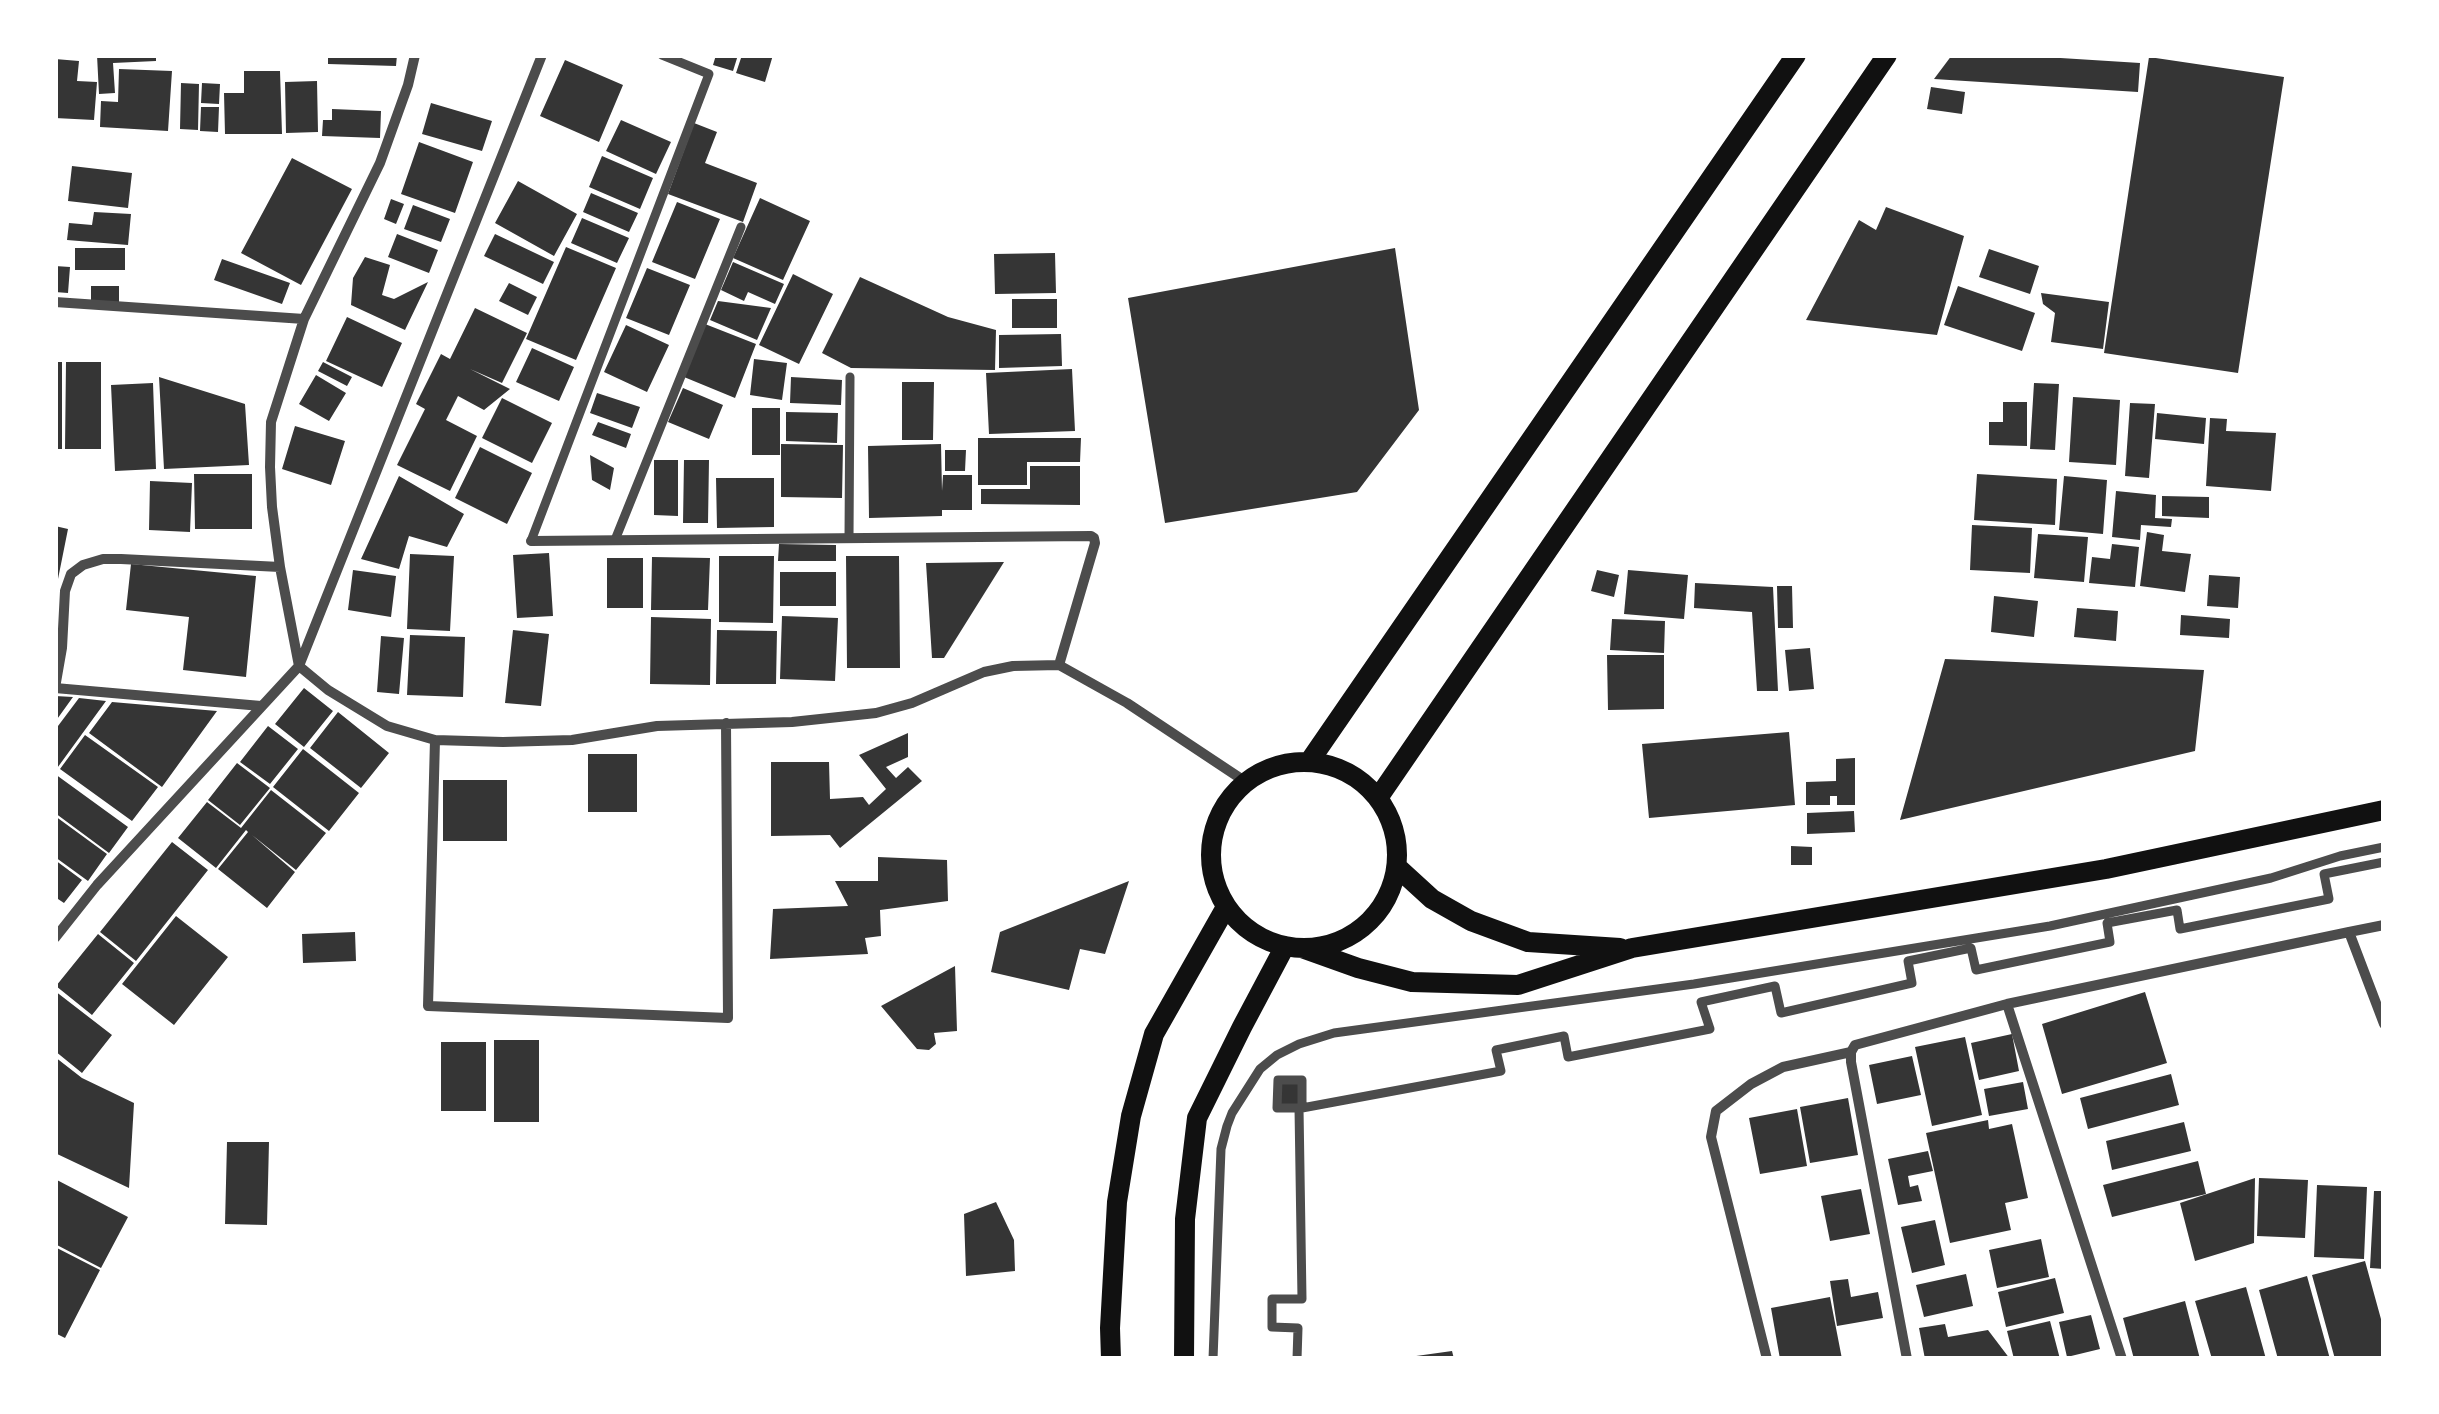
<!DOCTYPE html>
<html>
<head>
<meta charset="utf-8">
<style>
  body { margin:0 }
  #map { position:relative; width:2439px; height:1414px; overflow:hidden; background:#fff; font-family:"Titillium Web",sans-serif }
  canvas { display:block }
  .frame { position:absolute; inset:0; border:58px solid #fff; pointer-events:none }
</style>
</head>
<body>
<div id="map">
<canvas width="2439" height="1414"></canvas>
<div class="frame"></div>
</div>
<script>
const c = document.querySelector('canvas').getContext('2d');
c.lineJoin = 'round';
function paint(path, color) {
  c.fillStyle = color;
  c.fill(path, 'evenodd');
}
function poly(rows) {
  const path = new Path2D();
  for (const r of rows) {
    if (r.length === 3) {
      path.moveTo(r[0] + r[2], r[1]);
      path.arc(r[0], r[1], r[2], 0, 2 * Math.PI);
      continue;
    }
    path.moveTo(r[0], r[1]);
    for (let i = 2; i < r.length; i += 2) path.lineTo(r[i], r[i + 1]);
  }
  return path;
}
function trace(path, color, width, dash) {
  c.strokeStyle = color;
  c.lineWidth = width;
  c.lineCap = dash ? 'butt' : 'round';
  c.setLineDash(dash || []);
  c.stroke(path);
}
const building = poly([
  [97,55,156,55,156,61,113,63,115,93,99,94],
  [328,55,397,55,396,66,328,64],
  [716,55,738,55,733,71,713,65],
  [742,55,773,55,765,82,736,73],
  [1952,55,2013,55,2140,63,2138,92,1934,79],
  [2149,57,2284,77,2238,373,2104,353],
  [55,59,79,61,77,81,97,82,94,120,55,118],
  [565,60,623,85,599,142,540,116],
  [119,69,172,71,168,131,100,127,101,101,118,102],
  [244,71,280,71,282,134,225,134,224,93,244,93],
  [317,81,318,132,286,133,285,82],
  [181,83,199,84,198,130,180,129],
  [202,83,220,84,219,104,201,103],
  [1931,87,1965,92,1962,114,1927,109],
  [431,103,492,121,482,151,422,134],
  [201,107,219,107,218,132,200,131],
  [332,109,381,111,380,138,322,136,323,120,332,120],
  [621,120,671,142,656,174,606,151],
  [694,123,717,132,705,163,757,183,743,222,668,194],
  [419,142,473,162,455,213,401,194],
  [602,156,653,178,640,209,589,187],
  [292,158,352,189,301,285,241,253],
  [72,166,132,173,128,208,68,201],
  [518,181,577,214,554,256,495,223],
  [591,193,638,213,629,232,583,212],
  [760,198,810,221,783,280,733,258],
  [391,199,404,204,396,224,384,219],
  [677,202,720,219,695,279,652,262],
  [413,205,450,219,441,242,404,229],
  [1886,207,1964,236,1937,335,1806,320,1859,220,1876,230],
  [94,212,131,214,128,245,67,240,69,223,92,225],
  [582,218,629,238,617,263,571,243],
  [397,234,438,250,429,273,388,257],
  [495,234,554,262,543,284,484,256],
  [566,247,616,268,576,360,526,339],
  [75,248,125,248,125,270,75,270],
  [1395,248,1419,410,1357,492,1165,523,1128,298],
  [1989,249,2039,266,2030,294,1979,277],
  [1055,253,1056,293,995,294,994,254],
  [365,257,390,265,382,295,394,299,428,282,405,330,351,305,353,278],
  [222,259,290,283,282,304,214,280],
  [733,262,784,284,775,304,748,292,744,301,721,290],
  [55,266,70,267,68,293,55,292],
  [647,268,690,285,669,335,626,318],
  [793,274,833,294,799,364,759,345],
  [860,277,948,317,996,330,995,370,851,368,822,353],
  [509,283,537,297,528,315,499,301],
  [91,286,119,286,119,302,91,302],
  [1958,286,2035,313,2022,351,1944,325],
  [2041,293,2109,302,2103,349,2051,342,2055,313,2043,304],
  [1012,299,1057,299,1057,328,1012,328],
  [718,301,771,308,757,340,710,320],
  [475,308,527,333,502,383,470,369,510,389,484,410,458,396,446,420,477,436,450,491,397,465,425,409,416,404,441,354,450,359],
  [347,317,402,343,382,387,326,361],
  [705,324,756,344,735,398,684,377],
  [626,325,669,345,647,392,604,372],
  [1061,334,1062,366,999,368,999,335],
  [532,348,574,367,559,401,516,382],
  [754,359,787,363,782,400,750,395],
  [55,362,62,362,62,449,55,449],
  [66,362,101,362,101,449,65,449],
  [323,362,352,377,347,386,318,371],
  [1072,369,1075,431,989,434,986,373],
  [316,375,346,393,329,421,299,404],
  [159,377,245,404,249,465,164,469],
  [791,377,842,380,841,405,790,403],
  [902,382,934,382,933,440,902,440],
  [153,383,156,469,115,471,111,385],
  [2034,383,2059,384,2055,450,2030,449],
  [683,388,723,405,709,439,668,422],
  [597,393,640,407,632,428,590,413],
  [2073,397,2120,400,2116,465,2069,462],
  [502,398,552,423,532,463,482,438],
  [2003,402,2027,402,2027,446,1989,445,1989,422,2003,422],
  [2130,403,2155,404,2149,478,2125,476],
  [752,408,780,408,780,455,752,455],
  [786,412,838,413,837,443,786,441],
  [2157,413,2206,418,2204,444,2155,439],
  [2210,418,2227,419,2226,431,2276,433,2271,491,2206,486],
  [598,422,631,434,626,448,592,435],
  [295,426,345,441,331,485,282,469],
  [978,438,1081,438,1080,462,1027,462,1027,485,978,485],
  [781,444,843,445,842,498,781,497],
  [941,444,942,491,943,475,972,475,972,510,942,510,942,516,869,518,868,446],
  [480,447,532,473,507,524,455,498],
  [945,450,966,450,965,471,945,471],
  [590,455,614,468,610,490,592,480],
  [654,460,678,460,678,516,654,515],
  [684,460,709,460,708,523,683,523],
  [1030,466,1080,466,1080,505,981,504,981,489,1030,489],
  [194,474,252,474,252,529,195,529],
  [1977,474,2057,479,2055,525,1974,520],
  [399,476,464,514,447,547,409,536,399,569,361,559],
  [2064,476,2107,480,2103,534,2059,530],
  [716,478,774,478,774,527,717,528],
  [150,481,192,483,190,532,149,530],
  [2116,491,2156,495,2155,518,2172,519,2171,527,2141,525,2140,540,2112,537],
  [2162,496,2209,497,2209,518,2162,516],
  [1972,525,2032,528,2030,573,1970,570],
  [55,526,68,529,57,584,55,584],
  [2147,532,2164,535,2162,551,2191,554,2185,592,2140,586],
  [2038,534,2088,537,2084,582,2034,578],
  [779,544,836,545,836,561,778,561],
  [2112,544,2139,547,2135,587,2089,583,2092,557,2110,559],
  [549,553,553,616,517,618,513,555],
  [410,554,454,556,450,631,407,629],
  [719,556,774,556,773,623,719,622],
  [846,556,899,556,900,668,847,668],
  [652,557,710,558,708,610,651,610],
  [607,558,643,558,643,608,607,608],
  [1004,562,944,658,932,658,926,563],
  [131,564,256,576,246,677,183,670,189,617,126,610],
  [353,570,396,576,391,617,348,610],
  [1597,570,1619,575,1614,597,1591,591],
  [1628,570,1688,575,1684,619,1624,614],
  [780,572,836,572,836,606,780,606],
  [2209,575,2240,577,2238,608,2207,606],
  [1695,583,1773,587,1778,691,1757,691,1752,612,1694,608],
  [1777,586,1792,586,1793,628,1778,628],
  [1994,596,2038,601,2034,637,1991,632],
  [2077,608,2118,611,2116,641,2074,637],
  [2181,615,2230,619,2229,638,2180,635],
  [782,616,838,618,835,681,780,679],
  [651,617,711,619,710,685,650,684],
  [1612,619,1665,621,1664,653,1610,650],
  [513,630,549,634,541,706,505,703],
  [717,630,777,631,776,684,716,684],
  [410,635,465,637,463,697,407,695],
  [381,636,404,638,399,694,377,692],
  [1810,648,1814,689,1789,691,1785,650],
  [1607,655,1664,655,1664,709,1608,710],
  [1945,659,2204,670,2195,751,1900,820],
  [304,688,333,711,304,747,275,724],
  [55,696,73,697,55,722],
  [79,698,106,701,55,771,55,730],
  [112,702,217,711,162,787,89,733],
  [338,712,389,753,361,788,310,748],
  [268,726,298,749,270,784,240,762],
  [1789,732,1795,805,1649,818,1642,744],
  [908,733,908,757,886,767,896,778,908,767,922,781,840,848,830,835,771,836,771,762,829,762,830,799,863,797,869,805,886,789,859,755],
  [85,735,158,787,132,821,60,769],
  [303,749,359,793,329,831,273,787],
  [588,754,637,754,637,812,588,812],
  [1855,758,1855,805,1837,805,1837,796,1830,796,1830,805,1806,805,1806,782,1836,781,1836,759],
  [237,763,270,788,240,825,208,800],
  [55,774,128,827,109,853,55,813],
  [443,780,507,780,507,841,443,841],
  [271,790,326,833,296,870,252,835,295,872,267,908,218,869,248,832,246,830,216,868,178,838,207,802,241,828],
  [1854,811,1855,832,1807,834,1807,813],
  [55,816,107,854,88,881,55,857],
  [172,842,208,870,136,961,100,932],
  [1791,846,1812,847,1812,865,1791,865],
  [878,857,947,860,948,901,880,910,881,936,865,938,868,954,770,959,773,909,848,906,835,881,878,881],
  [55,860,82,880,64,903,55,897],
  [1129,881,1105,954,1080,949,1069,990,991,972,1000,932],
  [176,916,228,957,174,1025,122,984],
  [355,932,356,961,303,963,302,934],
  [98,934,134,963,92,1015,56,986],
  [955,966,957,1031,934,1033,936,1044,929,1050,917,1049,881,1006],
  [55,991,112,1035,82,1073,55,1051],
  [2145,992,2167,1063,2062,1094,2042,1024],
  [2012,1034,2019,1071,1979,1080,1971,1043],
  [1965,1037,1982,1115,1932,1126,1915,1047],
  [494,1040,539,1040,539,1122,494,1122],
  [441,1042,486,1042,486,1111,441,1111],
  [1912,1056,1921,1095,1877,1104,1869,1065],
  [55,1057,82,1078,134,1103,129,1188,55,1153],
  [2171,1074,2179,1105,2088,1129,2080,1098],
  [1278,1080,1302,1080,1302,1108,1277,1108],
  [2023,1082,2028,1109,1989,1116,1984,1089],
  [1848,1098,1858,1155,1810,1163,1800,1107],
  [1797,1109,1807,1166,1760,1174,1749,1118],
  [1988,1120,1989,1129,2012,1124,2028,1198,2005,1203,2011,1230,1950,1243,1926,1133],
  [2184,1122,2191,1151,2112,1170,2106,1141],
  [227,1142,269,1142,267,1225,225,1224],
  [1928,1151,1933,1171,1908,1176,1910,1187,1918,1185,1922,1201,1898,1205,1888,1159],
  [2198,1161,2206,1194,2112,1217,2103,1185],
  [2255,1178,2254,1243,2195,1261,2180,1203],
  [2259,1178,2308,1180,2305,1238,2257,1236],
  [55,1179,128,1217,101,1268,55,1244],
  [2317,1185,2367,1187,2364,1259,2314,1257],
  [1861,1189,1870,1234,1830,1241,1821,1196],
  [2374,1191,2384,1191,2384,1269,2370,1268],
  [996,1202,1014,1240,1015,1271,966,1276,964,1214],
  [1935,1220,1945,1265,1912,1273,1901,1227],
  [2041,1239,2049,1277,1997,1288,1989,1250],
  [55,1247,100,1270,65,1338,55,1333],
  [2365,1261,2384,1330,2384,1359,2335,1359,2312,1275],
  [1966,1274,1973,1306,1924,1317,1916,1285],
  [2307,1276,2330,1359,2278,1359,2259,1290],
  [2055,1278,2064,1313,2006,1327,1998,1292],
  [1848,1279,1851,1297,1878,1292,1883,1318,1837,1326,1830,1281],
  [2246,1287,2266,1359,2212,1359,2195,1301],
  [1830,1297,1842,1359,1780,1359,1771,1308],
  [2185,1301,2200,1359,2134,1359,2123,1318],
  [2091,1315,2100,1349,2067,1357,2059,1322],
  [2050,1321,2060,1359,2014,1359,2007,1331],
  [1945,1324,1948,1337,1988,1330,2010,1359,1925,1359,1919,1328],
  [1452,1351,1454,1359,1409,1359,1409,1357]
]);
const pedestrian = poly([
  [849,538,850,377],
  [615,540,741,227],
  [531,541,709,74,662,55],
  [1213,1359,1221,1149,1227,1126,1232,1113,1260,1069,1277,1055,1299,1044,1334,1033,1694,984,2050,926,2271,878,2340,856,2384,847],
  [1297,1359,1298,1328,1272,1327,1272,1299,1302,1299,1299,1108,1277,1108,1278,1080,1302,1080,1302,1108,1501,1071,1496,1050,1564,1036,1568,1057,1710,1029,1701,1002,1775,986,1781,1013,1912,983,1908,961,1971,948,1976,970,2110,942,2107,923,2177,910,2180,929,2329,899,2324,874,2384,862]
]);
const minor = poly([
  [415,55,408,85,380,163,304,319,271,422,270,467,272,507,280,567,299,666,328,690,387,726,435,740,503,742,572,740,657,726,792,722,876,713,912,703,984,672,1013,666,1059,665,1127,703,1246,782],
  [55,302,304,319],
  [531,541,1091,536,1094,538,1095,543,1059,665],
  [55,688,62,648,65,591,71,574,83,565,103,559,121,559,280,567],
  [55,688,261,706],
  [435,740,428,1006,728,1018,726,723],
  [2349,932,2384,925],
  [55,938,97,885,299,666,542,55],
  [2007,1004,2122,1359],
  [1767,1359,1711,1137,1716,1111,1751,1084,1783,1067,1851,1052],
  [1907,1359,1851,1062,1851,1052,1855,1045,2007,1004,2349,932,2384,1024]
]);
const secondary = poly([
  [1304,855,93],
  [1309,762,1796,55],
  [1378,798,1887,55],
  [1397,867,1432,899,1471,921,1528,942,1620,948],
  [1302,948,1358,968,1412,982,1518,985,1632,948,2106,869,2384,810],
  [1111,1359,1110,1328,1117,1202,1131,1116,1154,1034,1226,907],
  [1184,1359,1185,1219,1197,1118,1242,1027,1285,946]
]);
paint(building, '#353535');
trace(pedestrian, '#4c4c4c', 9);
trace(minor, '#4c4c4c', 10);
trace(secondary, '#111', 20);
</script>
</body>
</html>
